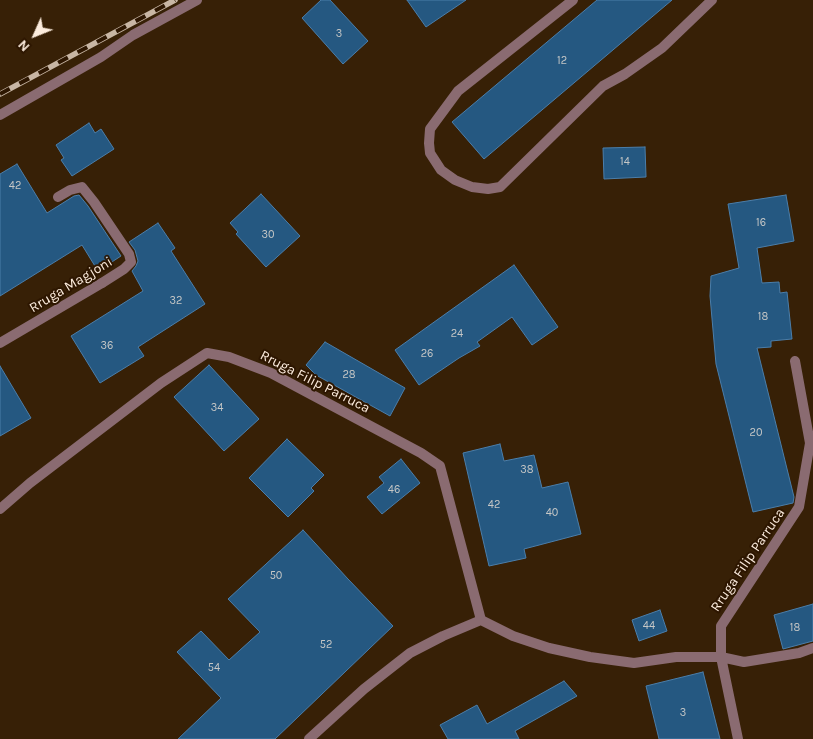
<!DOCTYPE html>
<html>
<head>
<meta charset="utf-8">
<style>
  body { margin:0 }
  #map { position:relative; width:813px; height:739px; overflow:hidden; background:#372006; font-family:Karla,sans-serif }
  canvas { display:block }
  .north { position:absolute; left:10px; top:10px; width:50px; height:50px; -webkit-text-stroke:4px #2d1600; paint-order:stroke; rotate:226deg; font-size:14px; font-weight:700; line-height:20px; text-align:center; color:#fcecdd }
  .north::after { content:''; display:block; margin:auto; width:18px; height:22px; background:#fcecdd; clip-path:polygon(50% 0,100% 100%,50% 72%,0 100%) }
</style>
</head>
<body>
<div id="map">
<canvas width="813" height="739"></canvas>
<div class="north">N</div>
</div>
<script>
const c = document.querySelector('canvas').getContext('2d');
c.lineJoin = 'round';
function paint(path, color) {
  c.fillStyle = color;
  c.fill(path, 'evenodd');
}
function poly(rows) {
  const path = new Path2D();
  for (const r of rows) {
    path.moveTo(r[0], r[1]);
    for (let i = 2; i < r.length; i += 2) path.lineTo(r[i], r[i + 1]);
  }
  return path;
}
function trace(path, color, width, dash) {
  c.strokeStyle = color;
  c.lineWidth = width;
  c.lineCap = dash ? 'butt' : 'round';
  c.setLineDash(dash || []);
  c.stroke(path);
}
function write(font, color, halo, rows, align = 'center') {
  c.font = font + ' Karla,sans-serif';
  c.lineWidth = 4;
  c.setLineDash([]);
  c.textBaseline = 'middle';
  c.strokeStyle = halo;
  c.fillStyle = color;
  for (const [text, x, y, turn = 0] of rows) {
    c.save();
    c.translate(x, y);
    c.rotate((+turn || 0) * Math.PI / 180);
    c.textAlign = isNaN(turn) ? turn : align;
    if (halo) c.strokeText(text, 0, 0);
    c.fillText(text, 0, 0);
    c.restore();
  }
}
const building = poly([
  [321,0,330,0,368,41,343,64,302,18,321,0],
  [407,0,466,0,426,27,407,0],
  [597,0,672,0,484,159,452,122,597,0],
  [89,123,95,133,101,129,114,149,72,176,61,160,64,158,56,145,89,123],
  [645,147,646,177,604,179,603,148,645,147],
  [17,164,47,213,74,196,79,195,88,206,121,256,98,271,82,245,0,296,0,174,17,164],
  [261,194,300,236,266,267,236,234,238,232,230,223,261,194],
  [786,195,794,241,757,248,762,283,779,282,780,293,787,292,792,339,771,341,771,347,757,348,794,497,793,503,753,512,716,364,710,296,711,276,739,268,728,204,786,195],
  [158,223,175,248,171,251,205,304,138,347,144,356,100,383,71,336,143,291,132,271,136,266,138,261,135,250,129,242,158,223],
  [514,265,558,327,532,345,512,317,477,342,480,346,459,358,419,385,395,350,514,265],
  [325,342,405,388,390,416,316,375,306,365,325,342],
  [209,365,259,419,224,451,174,397,209,365],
  [0,366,31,418,0,436,0,366],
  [287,439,324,475,311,488,314,491,288,517,249,478,287,439],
  [500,444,504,461,534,455,542,488,568,482,581,534,524,549,526,558,489,566,463,453,500,444],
  [401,459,420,483,382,514,367,497,384,483,379,477,401,459],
  [303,530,348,579,393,626,275,739,178,739,221,698,177,652,201,631,229,660,260,632,228,599,303,530],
  [813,604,813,641,783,649,774,615,813,604],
  [660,610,667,631,639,641,632,620,660,610],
  [703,672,720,739,659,739,646,686,703,672],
  [564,681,577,696,515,731,519,739,448,739,440,725,477,705,487,724,564,681]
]);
const service = poly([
  [573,0,458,91,430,129,429,143,430,153,441,170,455,180,472,187,488,189,500,187,603,86,625,74,662,48,712,0],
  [58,197,70,190,82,187,94,202,129,254,131,262,124,269,102,283],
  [0,509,30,483,161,383,207,353,229,357,271,373,421,453,440,466,481,620,513,636,549,648,590,657,634,663,676,657,721,657,744,662,799,653,813,648],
  [309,739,364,689,410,653,443,636,481,620],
  [738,739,721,657,721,626,799,507,810,443,795,361]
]);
const minor = poly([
  [0,115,101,57,133,35,197,0],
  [0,343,102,283]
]);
const rail = poly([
  [0,94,175,0]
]);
const numberNames = [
  ["3",339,34],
  ["12",562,61],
  ["14",625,162],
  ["42",15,186],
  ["16",761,223],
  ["30",268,235],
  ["32",176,301],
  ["18",763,317],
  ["24",457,334],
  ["36",107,346],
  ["26",427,354],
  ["28",349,375],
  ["34",217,408],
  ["20",756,433],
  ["38",527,470],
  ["46",394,490],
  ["42",494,505],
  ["40",552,513],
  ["50",276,576],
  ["44",649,626],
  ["18",795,628],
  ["52",326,645],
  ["54",214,668],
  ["3",683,713]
];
const streetNames = [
  ["Rruga Magjoni",71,285,-31],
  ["Rruga Filip Parruca",315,382,27],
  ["Rruga Filip Parruca",748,560,-56]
];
paint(building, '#255881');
trace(building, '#4b7eaa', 1);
trace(service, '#8a6b71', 10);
trace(minor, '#8a6b71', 10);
trace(rail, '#c8b6a4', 5.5);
trace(rail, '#2d1600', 4, [11]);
write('11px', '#c6c7c6', null, numberNames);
write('14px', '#fcecdd', '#2d1600', streetNames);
</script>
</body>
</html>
